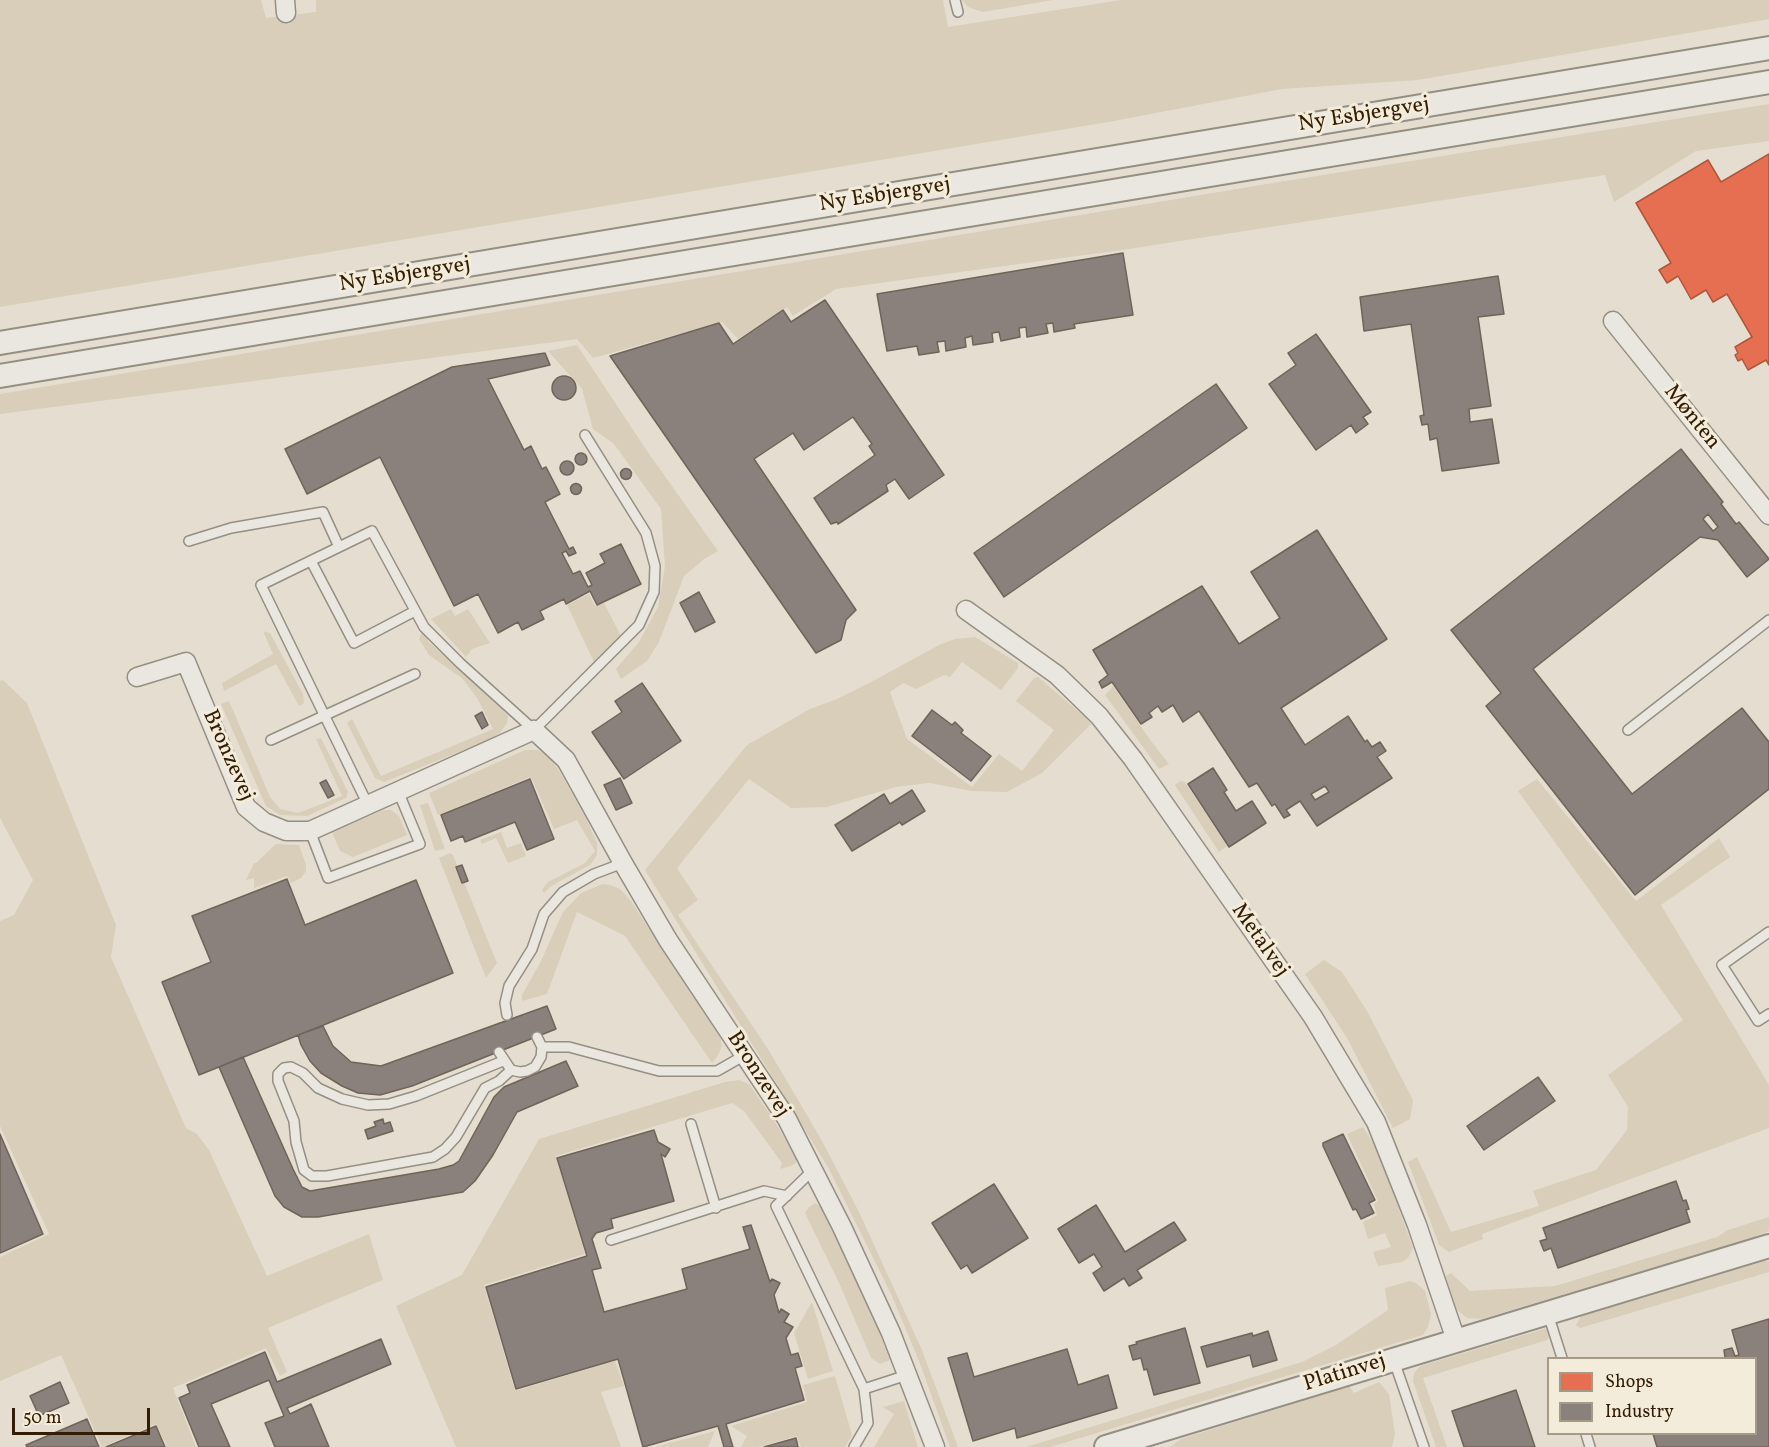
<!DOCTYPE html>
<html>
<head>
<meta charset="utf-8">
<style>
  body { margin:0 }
  #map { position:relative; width:1769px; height:1447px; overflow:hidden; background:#e5ded0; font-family:Vollkorn,serif }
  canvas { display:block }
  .legend { position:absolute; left:1547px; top:1357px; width:210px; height:78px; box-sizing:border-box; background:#f3ecdb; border:2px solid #a69985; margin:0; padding:8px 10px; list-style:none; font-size:18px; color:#331d04 }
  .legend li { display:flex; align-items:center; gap:12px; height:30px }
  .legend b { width:30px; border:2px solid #a69985 }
  .scale { position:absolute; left:12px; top:1408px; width:138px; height:27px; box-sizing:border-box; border:3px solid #331d04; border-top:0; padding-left:8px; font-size:18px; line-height:21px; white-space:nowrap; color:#331d04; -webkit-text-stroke:4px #f3ecdb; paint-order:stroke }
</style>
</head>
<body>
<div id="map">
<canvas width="1769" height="1447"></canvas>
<ul class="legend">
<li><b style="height:16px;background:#e76f51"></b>Shops</li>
<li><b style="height:16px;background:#8a817c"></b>Industry</li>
</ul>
<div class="scale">50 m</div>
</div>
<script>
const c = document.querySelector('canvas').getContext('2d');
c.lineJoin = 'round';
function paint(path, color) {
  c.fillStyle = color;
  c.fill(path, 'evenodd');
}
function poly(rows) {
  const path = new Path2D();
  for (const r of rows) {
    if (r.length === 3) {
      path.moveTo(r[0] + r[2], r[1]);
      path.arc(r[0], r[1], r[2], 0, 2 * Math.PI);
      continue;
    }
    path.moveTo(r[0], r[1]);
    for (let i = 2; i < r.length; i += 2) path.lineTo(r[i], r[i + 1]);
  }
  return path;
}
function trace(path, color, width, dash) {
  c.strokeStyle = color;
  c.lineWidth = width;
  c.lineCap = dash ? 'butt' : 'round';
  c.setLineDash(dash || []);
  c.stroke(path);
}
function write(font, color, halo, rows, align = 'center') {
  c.font = font + ' Vollkorn,serif';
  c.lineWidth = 6;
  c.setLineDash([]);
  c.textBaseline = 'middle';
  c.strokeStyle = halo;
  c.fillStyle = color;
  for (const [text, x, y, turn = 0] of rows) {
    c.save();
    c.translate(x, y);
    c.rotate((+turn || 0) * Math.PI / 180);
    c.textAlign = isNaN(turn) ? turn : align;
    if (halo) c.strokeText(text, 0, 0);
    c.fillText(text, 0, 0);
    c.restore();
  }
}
const green = poly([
  [0,0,261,0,266,18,316,12,316,0,943,0,948,27,1121,0,1769,0,1769,19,1418,80,1282,89,1114,121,0,307],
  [962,0,1053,0,983,12,968,7],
  [1769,104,1769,141,1696,151,1614,202,1605,175,1129,249,836,289,793,316,787,307,738,339,722,322,593,358,577,339,0,414,0,394,1273,183],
  [577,345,645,448,718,551,704,559,684,576,659,642,647,661,621,679,616,669,639,642,658,607,665,566,661,509,614,444,593,429,582,389,548,351],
  [589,594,595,606,604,603,621,636,612,648,594,662,567,605],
  [451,609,455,616,468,609,490,643,472,649,466,657,431,619],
  [424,627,428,641,496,702,508,716,507,723,500,733,484,742,384,782,375,778,347,723,352,719,381,776,493,729,477,698,463,679,429,655,419,639],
  [263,631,270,633,303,694,304,703,299,706,276,664,224,691,222,683,273,654],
  [975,637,1018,663,1018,668,1001,690,962,662,950,677,944,675,916,689,903,683,890,692,907,739,972,787,999,754,1022,771,1054,730,1016,701,1034,678,1038,677,1085,717,1091,724,1042,773,1007,792,972,791,929,783,896,787,827,807,791,808,749,779,677,868,698,900,678,915,768,1049,821,1139,859,1212,922,1350,958,1447,950,1447,919,1361,891,1294,829,1169,645,870,747,745,810,709,837,699,873,681,939,645,955,639],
  [3,680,27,703,116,925,111,957,186,1128,197,1134,209,1150,267,1276,369,1234,383,1280,268,1328,287,1372,280,1376,266,1348,173,1388,196,1447,167,1447,156,1424,102,1447,61,1355,0,1381,0,1257,49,1234,0,1126,0,921,14,915,33,880,0,818,0,681],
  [1113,686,1151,741,1169,764,1159,769,1105,695],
  [229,701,270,797,280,809,298,813,342,796,316,739,321,738,348,792,346,798,307,816,280,815,266,806,221,704],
  [525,750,538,750,547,755,558,769,585,816,597,843,597,855,590,865,551,886,544,893,542,890,548,882,585,863,595,851,577,820,554,829,532,779,528,778,438,815,429,793],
  [1537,779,1636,901,1719,838,1730,857,1661,905,1769,1085,1769,1128,1482,1234,1483,1239,1449,1252,1439,1245,1408,1162,1417,1157,1451,1232,1539,1206,1533,1191,1596,1170,1627,1130,1628,1107,1608,1075,1683,1020,1518,791],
  [1180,781,1185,782,1227,846,1219,852,1175,785],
  [428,803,445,849,435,851,420,805],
  [384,810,391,810,399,816,407,835,353,857,340,851,332,832],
  [501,832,507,848,521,843,526,856,508,863,496,838,482,844,480,840],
  [276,844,299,845,306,865,306,871,301,878,291,883,287,876,254,888,254,878,246,880,254,863,256,863],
  [450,853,453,855,497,963,486,978,439,858],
  [603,884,610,885,620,889,631,901,720,1037,722,1046,717,1057,712,1063,625,936,577,912,547,994,522,1001,522,995,540,963,563,912,581,893],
  [1324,960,1342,972,1367,1011,1413,1100,1410,1119,1393,1128,1347,1038,1305,974],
  [739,1080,749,1084,772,1117,796,1158,796,1163,791,1166,780,1169,782,1163,744,1111,732,1103,556,1156,585,1254,484,1285,515,1391,615,1361,624,1386,601,1392,621,1447,456,1447,396,1306,462,1275,539,1139,725,1082],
  [1363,1127,1377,1149,1413,1248,1408,1258,1402,1262,1378,1266,1373,1252,1391,1247,1385,1233,1368,1239,1363,1222,1377,1215,1374,1204,1378,1201,1347,1134],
  [815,1203,822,1207,862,1289,890,1360,880,1364,871,1358,840,1285,805,1213,809,1207],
  [1769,1217,1769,1231,1751,1238,1481,1319,1467,1318,1456,1309,1451,1296,1446,1276,1451,1273,1470,1291,1555,1286,1717,1237,1728,1230],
  [1764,1261,1769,1261,1769,1272,1580,1328,1576,1325,1581,1316],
  [1410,1281,1416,1283,1425,1291,1431,1314,1428,1327,1423,1335,1050,1447,1026,1447,1302,1362,1336,1345,1388,1310,1385,1288],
  [812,1302,833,1371,808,1379,794,1333],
  [1547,1328,1550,1336,1547,1340,1423,1378,1447,1447,1436,1447,1413,1381,1414,1373,1420,1366],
  [835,1376,852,1435,845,1447,801,1447,797,1436,758,1447,741,1447,747,1436,731,1426,807,1402,803,1385],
  [1379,1382,1389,1394,1395,1434,1392,1447,1170,1447,1181,1439,1349,1386,1354,1393],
  [904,1401,918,1447,874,1447,894,1414,883,1407],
  [715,1431,708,1447,655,1447,662,1445]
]);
const shops = poly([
  [1769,154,1769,365,1766,360,1748,370,1742,359,1738,361,1735,355,1738,353,1735,347,1752,337,1727,294,1713,302,1706,290,1691,299,1678,276,1667,283,1659,270,1671,263,1636,203,1708,160,1721,182,1769,154]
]);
const industry = poly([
  [1123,253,1133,315,1074,324,1075,328,1054,332,1053,323,1046,324,1048,333,1027,337,1026,327,1019,328,1020,337,1001,341,999,332,992,333,993,342,973,345,972,336,965,338,966,347,946,351,945,341,937,342,939,352,919,355,917,346,887,351,877,294,1123,253],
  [1498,276,1504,314,1478,317,1491,406,1469,409,1470,422,1492,419,1499,463,1442,471,1437,438,1430,440,1428,424,1422,425,1420,416,1424,415,1411,324,1364,331,1360,297,1498,276],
  [825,300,944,475,909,499,895,479,886,485,888,491,838,524,837,522,831,524,814,498,875,455,869,446,872,444,853,417,804,450,793,433,754,459,856,610,846,620,841,640,816,653,610,356,719,323,733,344,783,310,791,322,825,300],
  [1316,334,1371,412,1363,417,1368,424,1356,433,1351,425,1316,450,1269,384,1296,365,1288,353,1316,334],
  [545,353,550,365,488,379,524,450,531,446,542,469,546,467,560,494,545,502,569,549,573,547,576,553,569,556,566,551,562,553,573,574,580,571,588,587,592,585,586,573,605,563,600,554,621,544,641,584,597,605,590,591,566,604,564,599,540,611,544,619,522,630,518,622,498,633,478,594,454,606,380,457,307,494,285,449,452,367,545,353],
  [564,388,12],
  [1216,384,1247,428,1004,597,974,553,1216,384],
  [1681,449,1723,502,1721,504,1736,524,1739,522,1769,559,1747,577,1718,540,1700,537,1533,669,1632,794,1742,708,1769,742,1769,789,1635,895,1486,706,1501,693,1451,630,1681,449],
  [1708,514,1718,527,1713,531,1703,519,1708,514],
  [581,459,6],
  [567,468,7],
  [626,474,5.5],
  [576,489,5.5],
  [1317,530,1387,639,1281,708,1305,745,1348,716,1365,742,1367,740,1372,747,1380,742,1386,751,1377,757,1392,778,1317,826,1300,801,1286,810,1290,815,1284,818,1275,804,1272,806,1257,783,1249,787,1199,711,1183,722,1173,705,1162,712,1158,706,1149,713,1152,717,1141,724,1112,682,1102,688,1099,682,1108,675,1093,650,1202,586,1239,644,1280,618,1251,572,1317,530],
  [1325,786,1329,792,1315,800,1311,794,1325,786],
  [699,592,715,622,695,632,680,603,699,592],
  [642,683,681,741,624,779,592,732,622,712,615,701,642,683],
  [932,710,952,725,955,722,963,730,961,733,991,756,971,781,912,736,932,710],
  [482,712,488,725,482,729,475,716,482,712],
  [1213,768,1227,790,1224,792,1236,811,1252,801,1266,823,1229,847,1188,784,1213,768],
  [620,778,632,803,616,810,604,785,620,778],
  [530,779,554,839,527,850,515,822,465,842,463,836,451,841,441,815,530,779],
  [326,780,334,795,328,798,320,783,326,780],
  [912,790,925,811,902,825,900,822,852,851,835,825,884,794,890,804,912,790],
  [462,865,468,881,462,883,456,867,462,865],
  [287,879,305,925,416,880,453,973,199,1075,162,982,211,962,192,916,287,879],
  [547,1006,556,1029,412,1086,380,1095,358,1093,342,1086,321,1073,310,1061,301,1045,298,1035,323,1026,333,1046,351,1062,381,1066,547,1006],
  [243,1057,293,1169,302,1187,310,1191,439,1169,453,1165,459,1161,494,1097,504,1087,566,1061,578,1086,517,1112,493,1155,475,1181,463,1192,318,1217,302,1217,284,1207,275,1196,219,1067,243,1057],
  [1538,1077,1555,1101,1484,1150,1467,1126,1538,1077],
  [383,1119,384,1124,390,1122,393,1131,368,1139,365,1130,376,1126,374,1122,383,1119],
  [654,1130,658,1142,670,1149,665,1157,661,1154,674,1201,611,1219,613,1228,596,1233,592,1239,601,1268,592,1270,604,1312,687,1289,682,1269,750,1249,743,1227,751,1225,770,1282,772,1279,780,1283,774,1295,779,1313,781,1309,789,1314,784,1322,793,1327,786,1338,791,1355,798,1353,802,1366,795,1368,804,1400,726,1424,733,1447,724,1447,718,1426,643,1447,618,1359,516,1389,486,1287,587,1256,557,1158,654,1130],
  [0,1134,43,1234,0,1253,0,1134],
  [1343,1134,1375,1200,1369,1203,1374,1213,1361,1219,1356,1209,1353,1210,1323,1146,1323,1143,1343,1134],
  [1676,1181,1683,1201,1686,1200,1689,1209,1686,1210,1690,1222,1558,1268,1551,1248,1544,1251,1540,1241,1547,1239,1543,1228,1676,1181],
  [994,1184,1028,1238,972,1273,967,1265,961,1269,932,1223,994,1184],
  [1096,1205,1125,1252,1174,1222,1186,1240,1137,1270,1142,1278,1129,1286,1124,1278,1104,1291,1093,1273,1102,1267,1094,1254,1079,1263,1058,1229,1096,1205],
  [1769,1319,1769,1447,1657,1447,1653,1434,1756,1434,1756,1358,1725,1358,1724,1350,1732,1348,1735,1356,1739,1355,1732,1330,1769,1319],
  [1185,1328,1200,1383,1154,1395,1147,1369,1144,1370,1141,1358,1133,1360,1129,1346,1137,1344,1136,1342,1185,1328],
  [1268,1331,1277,1360,1253,1367,1250,1355,1207,1367,1201,1347,1252,1333,1253,1336,1268,1331],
  [381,1339,391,1364,287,1408,290,1414,311,1404,329,1447,275,1447,265,1423,284,1416,269,1380,211,1404,230,1447,199,1447,179,1398,190,1393,187,1385,265,1352,277,1382,381,1339],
  [1067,1349,1078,1385,1108,1375,1117,1408,1017,1438,1015,1428,973,1441,948,1358,967,1353,974,1377,1067,1349],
  [60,1382,69,1403,39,1416,30,1396,60,1382],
  [1516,1390,1535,1447,1464,1447,1452,1411,1516,1390],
  [87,1419,99,1447,27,1447,26,1445,87,1419],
  [156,1426,165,1447,106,1447,156,1426],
  [796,1438,798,1447,764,1447,796,1438]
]);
const service = poly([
  [955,0,958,12],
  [189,541,231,528,323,512,339,547],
  [311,561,354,643,415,611],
  [1628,730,1769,620],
  [271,740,415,674],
  [368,805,261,585,372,531,424,627,460,663,534,730,639,625,654,592,655,566,646,533,585,435],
  [310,831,328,878,420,844,398,791],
  [1769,932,1722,965,1758,1021,1769,1014],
  [507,1015,505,1003,509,986,532,949,544,914,563,892,594,874,623,863],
  [542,1047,569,1047,659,1071,717,1071,745,1055],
  [499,1052,511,1070,520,1072,527,1071,535,1067,541,1057,542,1047,537,1037],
  [503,1061,416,1096,389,1104,368,1105,342,1099,318,1088,303,1073,291,1067,284,1068,278,1074,278,1081,294,1121,296,1142,304,1170,312,1176,327,1176,433,1157,445,1149,456,1137,485,1088,499,1081,511,1070],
  [691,1124,716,1208],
  [813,1170,776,1206,864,1389,868,1423,854,1447],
  [611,1240,764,1191,787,1196],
  [1548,1314,1562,1358],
  [1394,1361,1424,1447],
  [864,1389,907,1375],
  [1586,1434,1590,1447]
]);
const minor = poly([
  [285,0,286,13],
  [1613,321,1769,515],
  [966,610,1057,675,1099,716,1133,759,1313,1017,1376,1122,1417,1225,1456,1340],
  [137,677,186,662,246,807,264,822,286,831,310,831,534,730,566,760,623,863,668,940,787,1119,842,1227,891,1333,935,1447]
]);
const tertiary = poly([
  [0,343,1769,48],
  [0,376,1769,82],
  [1106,1447,1769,1246]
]);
const streetNames = [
  ["Ny Esbjergvej",1364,116,-9],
  ["Ny Esbjergvej",885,196,-9],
  ["Ny Esbjergvej",405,276,-9],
  ["Mønten",1691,418,51],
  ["Bronzevej",227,756,66],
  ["Metalvej",1259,941,55],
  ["Bronzevej",757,1075,57],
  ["Platinvej",1345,1374,-17]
];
paint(green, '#d8ceb9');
paint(shops, '#e76f51');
trace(shops, '#b1563a', 1.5);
paint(industry, '#8a817c');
trace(industry, '#706358', 1.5);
trace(service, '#958e83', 12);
trace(minor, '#958e83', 21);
trace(tertiary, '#958e83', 26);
trace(service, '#eae7e0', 9);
trace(minor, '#eae7e0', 18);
trace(tertiary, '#eae7e0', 22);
write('22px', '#331d04', '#f3ecdb', streetNames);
</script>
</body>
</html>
